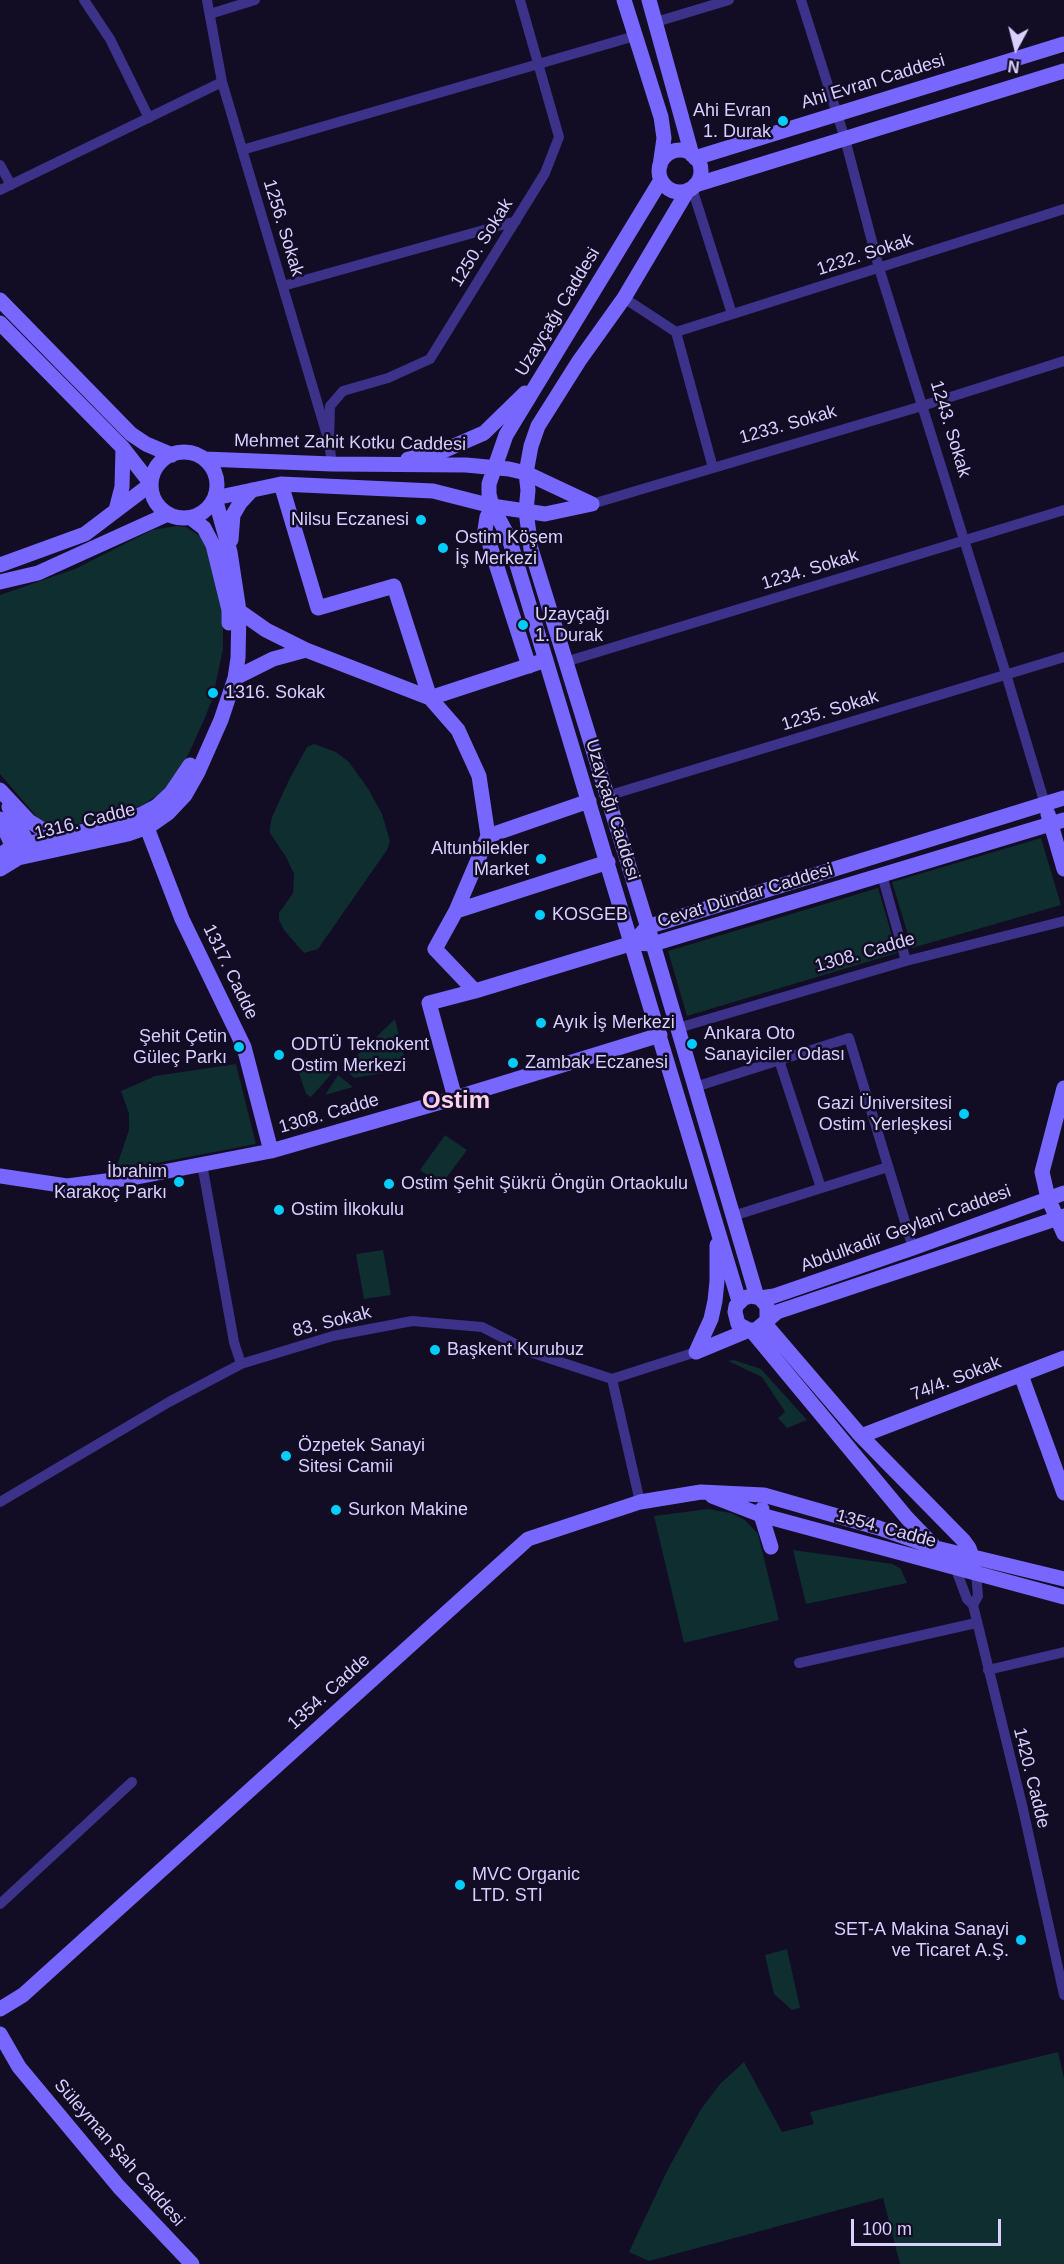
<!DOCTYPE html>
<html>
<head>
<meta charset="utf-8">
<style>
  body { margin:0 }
  #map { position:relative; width:1064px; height:2264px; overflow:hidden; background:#120c25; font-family:Arial,sans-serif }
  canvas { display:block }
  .north { position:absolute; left:986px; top:18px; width:60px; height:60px; -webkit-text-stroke:4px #120c25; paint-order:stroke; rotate:187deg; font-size:16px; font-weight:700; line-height:24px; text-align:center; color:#d9d0ff }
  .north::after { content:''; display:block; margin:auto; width:21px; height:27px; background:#d9d0ff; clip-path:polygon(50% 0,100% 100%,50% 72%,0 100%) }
  .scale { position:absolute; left:851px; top:2219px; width:150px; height:27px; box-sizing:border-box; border:3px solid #d9d0ff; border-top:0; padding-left:8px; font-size:18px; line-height:21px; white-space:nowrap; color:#d9d0ff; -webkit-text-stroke:4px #120c25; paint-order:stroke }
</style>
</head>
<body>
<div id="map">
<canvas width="1064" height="2264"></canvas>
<div class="north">N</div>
<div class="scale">100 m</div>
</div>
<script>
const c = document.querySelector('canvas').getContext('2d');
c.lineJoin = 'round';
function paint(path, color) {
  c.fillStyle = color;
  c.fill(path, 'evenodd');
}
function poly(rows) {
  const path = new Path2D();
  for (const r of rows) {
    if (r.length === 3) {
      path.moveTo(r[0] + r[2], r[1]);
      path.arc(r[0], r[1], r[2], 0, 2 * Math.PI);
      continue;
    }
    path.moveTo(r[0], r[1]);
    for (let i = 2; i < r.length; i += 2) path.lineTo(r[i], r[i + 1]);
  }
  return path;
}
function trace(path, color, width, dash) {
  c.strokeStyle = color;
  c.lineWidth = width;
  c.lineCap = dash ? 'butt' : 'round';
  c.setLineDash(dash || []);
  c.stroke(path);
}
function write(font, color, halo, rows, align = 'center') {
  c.font = font + ' Arial,sans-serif';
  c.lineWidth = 5;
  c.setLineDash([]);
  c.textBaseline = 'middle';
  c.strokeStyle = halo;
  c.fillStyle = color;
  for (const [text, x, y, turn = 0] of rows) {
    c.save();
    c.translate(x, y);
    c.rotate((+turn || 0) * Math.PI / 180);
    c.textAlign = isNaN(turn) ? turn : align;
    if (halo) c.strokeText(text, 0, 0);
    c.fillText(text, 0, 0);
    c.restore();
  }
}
const green = poly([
  [177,526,186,527,201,537,206,548,223,604,223,649,215,687,212,687,208,698,212,700,204,720,189,753,178,772,162,792,141,806,116,814,79,824,58,827,50,826,42,823,0,774,0,595,75,569,152,530],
  [314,744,336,752,349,762,369,790,382,814,390,841,387,850,318,949,304,953,284,930,279,920,279,913,293,893,294,874,286,857,270,833,270,827,272,817,289,780,307,747],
  [1041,838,1061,905,912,948,892,882],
  [878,888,897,953,687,1016,668,951],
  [395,1019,407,1069,354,1078,344,1068],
  [306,1058,335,1070,311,1097,306,1094,299,1073],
  [236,1064,256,1144,115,1171,129,1130,129,1114,121,1091,155,1076],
  [338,1075,353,1087,325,1095],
  [445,1135,467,1150,441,1185,420,1170],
  [383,1250,391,1295,364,1299,356,1254],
  [734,1360,761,1369,807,1420,787,1428,778,1418,785,1412,762,1377,728,1361],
  [708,1509,731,1513,745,1520,758,1534,779,1620,684,1643,654,1516],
  [793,1550,893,1564,901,1569,907,1583,806,1604],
  [787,1949,800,2008,792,2010,774,1994,765,1955],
  [1058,2052,1064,2078,1064,2264,900,2264,883,2198,649,2261,629,2252,667,2171,701,2109,720,2084,744,2062,782,2132,814,2124,810,2112]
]);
const street = poly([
  [84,0,110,39,149,118],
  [207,0,222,82,329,442,332,464],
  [801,0,845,139,879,268,1006,674,1045,804],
  [210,14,255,0],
  [656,22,729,0],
  [242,150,635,36],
  [0,165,11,185],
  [692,188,732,314],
  [0,190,222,82],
  [283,286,516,221],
  [624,298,676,332,713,468],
  [676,332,1064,209],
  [329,442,330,406,343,391,388,378,430,359,545,173,559,137,520,0],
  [592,504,922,406,1064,361],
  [565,662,1064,510],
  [607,796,1064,657],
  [882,875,906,961],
  [678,1028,906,961,1064,921],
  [779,1060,821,1188],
  [695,1087,849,1038,913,1248],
  [202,1164,234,1342,241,1364],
  [733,1216,888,1167],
  [612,1379,640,1502],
  [0,1502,169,1402,241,1364,333,1336,412,1321,482,1327,533,1353,612,1379,696,1352],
  [955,1567,967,1599,973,1605,1023,1809,1064,1995],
  [973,1605,978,1596,976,1573],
  [799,1663,976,1623],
  [988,1670,1064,1652],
  [0,1904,132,1782]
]);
const secondary = poly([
  [624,0,661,117,664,138,660,166],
  [649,0,692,155],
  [680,171,21],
  [695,158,1064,44],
  [661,180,506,435,489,484,489,494,492,506,509,538,739,1301],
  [695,185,1064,71],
  [688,190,624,298,579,361,538,426,531,446,526,473,528,490,526,511,531,549,653,944,757,1297],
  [0,300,131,434,146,444,172,455],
  [0,323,123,448,151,484],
  [184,485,33],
  [205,459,332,464,466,465,509,469,526,473,592,504],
  [408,459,445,450,484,433,525,393],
  [281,484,318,608,394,586,430,698,546,660],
  [492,506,487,517,485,530,529,666],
  [116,510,122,487,123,448],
  [191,518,204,528,213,545,229,610,229,623],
  [231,540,233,515,240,503,252,490],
  [0,565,85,534,151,484],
  [0,582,38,573,168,514],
  [239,611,266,630,306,650,430,698,458,730,479,776,488,836],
  [235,678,273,659,306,650],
  [0,790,29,821,56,838],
  [9,807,32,852],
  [1048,814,1064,869],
  [0,819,16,854],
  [144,820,182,919,244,1047,271,1151],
  [0,855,12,847,112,825,142,814,157,806,171,793,190,765],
  [0,869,18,858,128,834,148,827,168,813,185,795,198,772,221,720,235,678,238,658,239,611,230,552,215,498,281,484,433,491,492,506,545,514,592,504],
  [456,911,608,862],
  [641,934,647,927,1064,798],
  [475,991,633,943,653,944,1064,820],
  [1064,1088,1042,1172,1048,1198,1064,1234],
  [455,1098,429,1003,475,991,435,949,456,911,488,836,589,801],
  [0,1176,67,1186,137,1177,271,1151,455,1098,660,1035],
  [760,1298,774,1296,913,1248,1064,1193],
  [767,1320,767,1306,760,1298,751,1296,744,1298,736,1306,735,1312,738,1324,749,1330,756,1330,777,1312,1064,1216],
  [765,1324,861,1436,964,1541,969,1548,974,1562],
  [751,1330,907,1518,933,1545],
  [696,1352,711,1319,715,1301,717,1281,717,1245],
  [696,1352,749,1330],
  [1021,1375,1064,1493],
  [861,1436,1064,1358],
  [712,1496,761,1515,1064,1597],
  [762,1509,761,1515,771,1547],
  [0,2009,23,1995,528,1539,640,1502,701,1492,764,1495,879,1528,936,1548,1064,1579],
  [0,2034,19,2067,119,2187,192,2264]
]);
const markers = [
  [783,121,6,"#00cdfb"],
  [421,520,6,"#00cdfb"],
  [443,548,6,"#00cdfb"],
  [523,625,6,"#00cdfb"],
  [213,693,6,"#00cdfb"],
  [541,859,6,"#00cdfb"],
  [540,915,6,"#00cdfb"],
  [541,1023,6,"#00cdfb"],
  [692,1044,6,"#00cdfb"],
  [239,1047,6,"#00cdfb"],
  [279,1055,6,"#00cdfb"],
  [513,1063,6,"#00cdfb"],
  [964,1114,6,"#00cdfb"],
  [179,1182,6,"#00cdfb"],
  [389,1184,6,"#00cdfb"],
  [279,1210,6,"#00cdfb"],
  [435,1350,6,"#00cdfb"],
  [286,1456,6,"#00cdfb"],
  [336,1510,6,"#00cdfb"],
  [460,1885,6,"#00cdfb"],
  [1021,1940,6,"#00cdfb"]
];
const streetNames = [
  ["Ahi Evran Caddesi",873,82,-17],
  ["1256. Sokak",283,228,73],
  ["1250. Sokak",482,243,-58],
  ["1232. Sokak",865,255,-18],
  ["Uzayçağı Caddesi",558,312,-59],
  ["1233. Sokak",788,425,-16],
  ["1243. Sokak",950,429,73],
  ["Mehmet Zahit Kotku Caddesi",350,443,1],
  ["1234. Sokak",810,570,-17],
  ["1235. Sokak",830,711,-17],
  ["Uzayçağı Caddesi",612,810,73],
  ["1316. Cadde",85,822,-14],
  ["Cevat Dündar Caddesi",745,896,-17],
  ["1308. Cadde",865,953,-16],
  ["1317. Cadde",230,972,64],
  ["1308. Cadde",329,1114,-16],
  ["Abdulkadir Geylani Caddesi",906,1229,-20],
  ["83. Sokak",332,1322,-14],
  ["74/4. Sokak",956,1379,-21],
  ["1354. Cadde",886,1529,15],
  ["1354. Cadde",329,1692,-42],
  ["1420. Cadde",1031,1778,76],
  ["Süleyman Şah Caddesi",119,2153,49]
];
const poiNames = [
  ["Ahi Evran",771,111,"right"],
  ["1. Durak",771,132,"right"],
  ["Nilsu Eczanesi",409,520,"right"],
  ["Ostim Köşem",455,538],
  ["İş Merkezi",455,559],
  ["Uzayçağı",535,615],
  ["1. Durak",535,636],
  ["1316. Sokak",225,693],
  ["Altunbilekler",529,849,"right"],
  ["Market",529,870,"right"],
  ["KOSGEB",552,915],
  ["Ayık İş Merkezi",553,1023],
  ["Ankara Oto",704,1034],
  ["Sanayiciler Odası",704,1055],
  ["Şehit Çetin",227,1037,"right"],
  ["Güleç Parkı",227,1058,"right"],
  ["ODTÜ Teknokent",291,1045],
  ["Ostim Merkezi",291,1066],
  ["Zambak Eczanesi",525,1063],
  ["Gazi Üniversitesi",952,1104,"right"],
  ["Ostim Yerleşkesi",952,1125,"right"],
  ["İbrahim",167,1172,"right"],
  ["Karakoç Parkı",167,1193,"right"],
  ["Ostim Şehit Şükrü Öngün Ortaokulu",401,1184],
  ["Ostim İlkokulu",291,1210],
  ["Başkent Kurubuz",447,1350],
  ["Özpetek Sanayi",298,1446],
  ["Sitesi Camii",298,1467],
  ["Surkon Makine",348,1510],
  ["MVC Organic",472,1875],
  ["LTD. STI",472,1896],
  ["SET-A Makina Sanayi",1009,1930,"right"],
  ["ve Ticaret A.Ş.",1009,1951,"right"]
];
const districtNames = [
  ["Ostim",456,1101]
];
paint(green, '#0e2e2f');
trace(street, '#3c3289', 10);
trace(secondary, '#7767ff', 15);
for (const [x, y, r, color] of markers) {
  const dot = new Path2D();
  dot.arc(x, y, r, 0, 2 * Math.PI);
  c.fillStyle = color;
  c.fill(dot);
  trace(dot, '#120c25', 2);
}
write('18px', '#d9d0ff', '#120c25', streetNames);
write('18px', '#d9d0ff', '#120c25', poiNames, 'left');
write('bold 24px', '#ffd2eb', '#120c25', districtNames);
</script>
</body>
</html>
